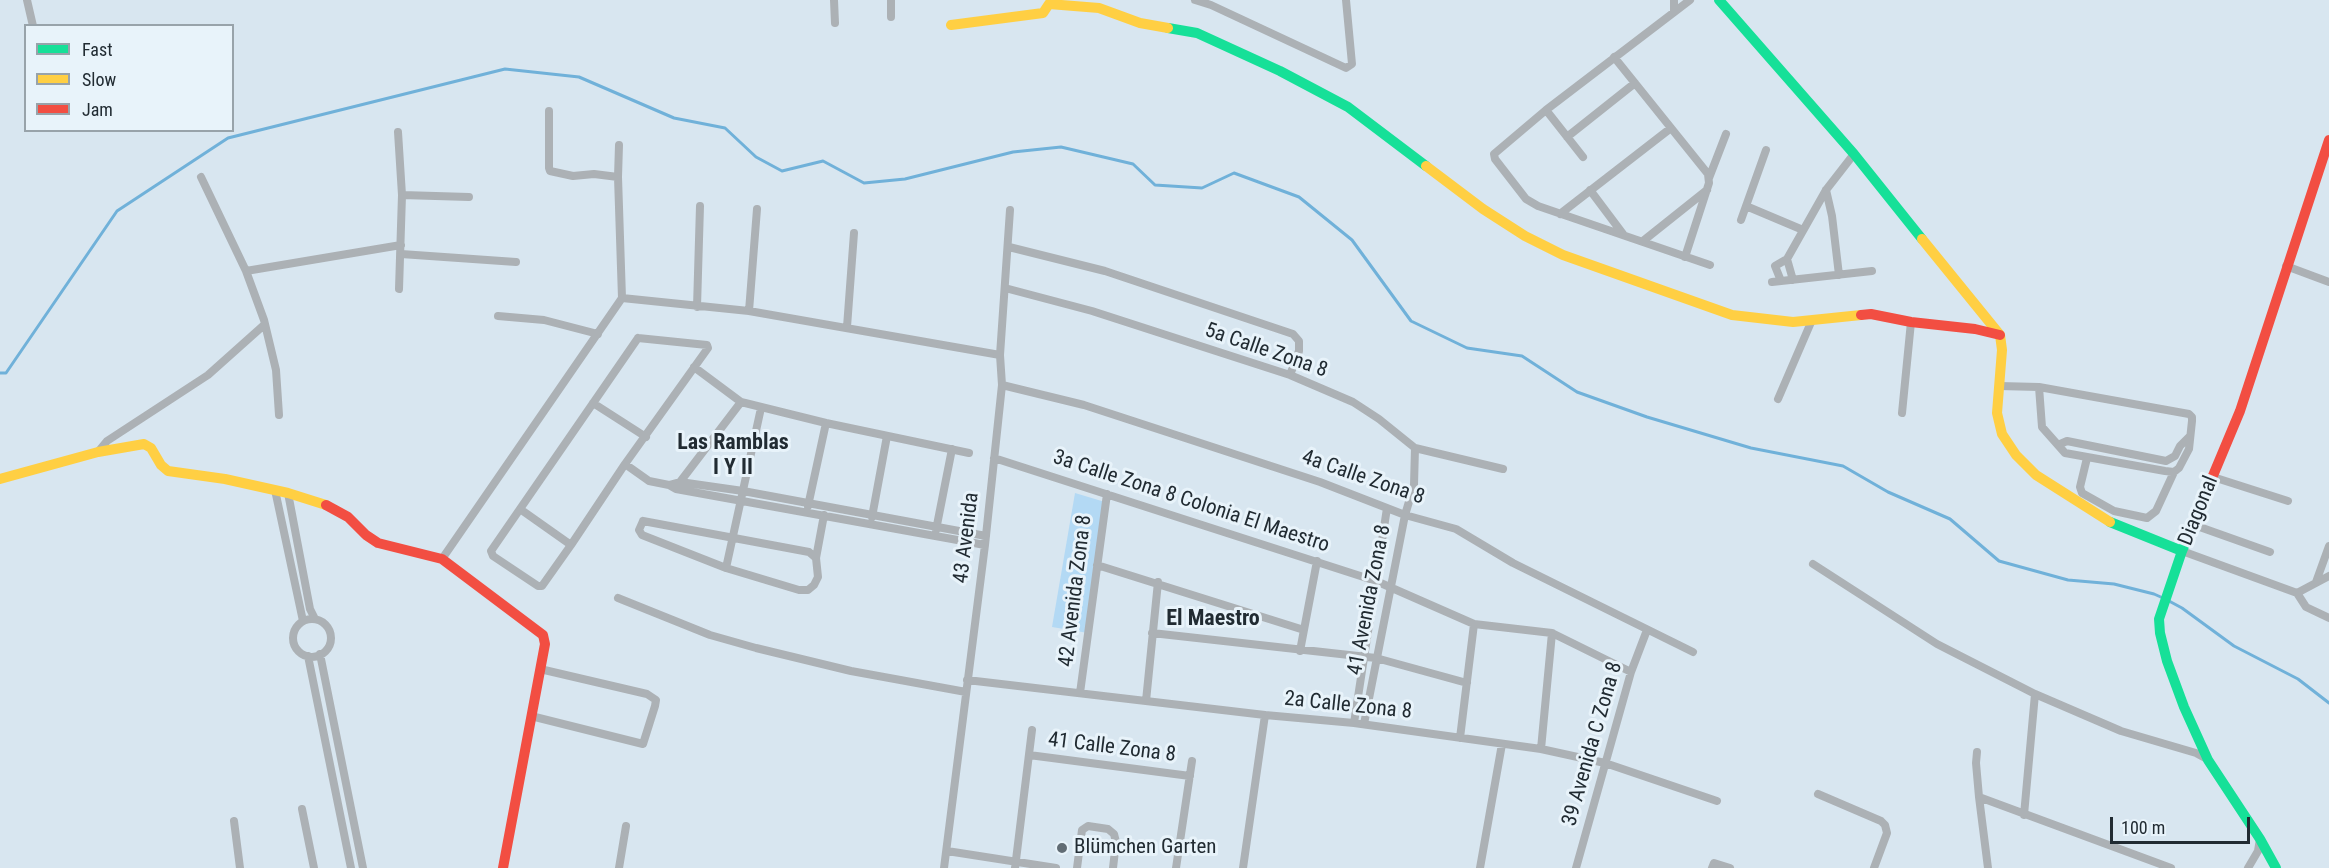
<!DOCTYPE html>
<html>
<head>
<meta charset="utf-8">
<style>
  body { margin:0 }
  #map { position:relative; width:2329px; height:868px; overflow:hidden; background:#d8e6f0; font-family:"Roboto Condensed",sans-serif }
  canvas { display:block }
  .legend { position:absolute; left:24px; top:24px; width:210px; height:108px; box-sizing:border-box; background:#e8f3fa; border:2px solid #98a3aa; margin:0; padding:8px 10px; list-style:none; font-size:18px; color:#212b32 }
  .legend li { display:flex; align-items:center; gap:12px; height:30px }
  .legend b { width:30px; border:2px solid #98a3aa }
  .scale { position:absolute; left:2110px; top:817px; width:140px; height:27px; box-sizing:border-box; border:3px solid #212b32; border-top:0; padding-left:8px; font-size:18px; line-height:21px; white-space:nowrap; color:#212b32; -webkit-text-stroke:4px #e8f3fa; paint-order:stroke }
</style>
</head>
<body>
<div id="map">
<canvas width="2329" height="868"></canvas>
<ul class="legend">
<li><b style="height:8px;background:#16e098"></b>Fast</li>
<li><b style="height:8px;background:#ffcf43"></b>Slow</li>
<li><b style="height:8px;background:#f24e42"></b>Jam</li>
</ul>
<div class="scale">100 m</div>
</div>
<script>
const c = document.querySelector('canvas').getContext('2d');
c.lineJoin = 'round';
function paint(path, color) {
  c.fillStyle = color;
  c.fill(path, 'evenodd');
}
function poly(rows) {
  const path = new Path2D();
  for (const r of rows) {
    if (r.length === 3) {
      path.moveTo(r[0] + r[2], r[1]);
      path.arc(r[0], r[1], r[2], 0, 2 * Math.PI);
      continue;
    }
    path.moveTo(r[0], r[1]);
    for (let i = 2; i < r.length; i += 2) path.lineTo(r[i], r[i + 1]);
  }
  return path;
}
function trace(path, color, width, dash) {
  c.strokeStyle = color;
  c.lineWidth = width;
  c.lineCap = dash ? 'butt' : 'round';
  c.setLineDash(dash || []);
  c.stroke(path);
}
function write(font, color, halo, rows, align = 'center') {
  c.font = font + ' "Roboto Condensed",sans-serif';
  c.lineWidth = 6;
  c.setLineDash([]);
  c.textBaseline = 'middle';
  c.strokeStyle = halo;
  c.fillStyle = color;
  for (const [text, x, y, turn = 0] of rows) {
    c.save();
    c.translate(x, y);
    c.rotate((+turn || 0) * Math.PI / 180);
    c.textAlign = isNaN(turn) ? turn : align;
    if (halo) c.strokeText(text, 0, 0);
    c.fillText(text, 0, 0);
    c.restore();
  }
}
const green = poly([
  [1075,493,1105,502,1088,633,1052,627]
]);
const stream = poly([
  [0,373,6,373,117,211,228,138,505,69,579,77,674,118,725,128,756,157,782,171,823,161,864,183,905,179,1013,152,1061,147,1133,164,1155,185,1202,188,1234,173,1299,197,1352,240,1411,321,1467,348,1522,356,1577,392,1647,417,1751,448,1843,466,1888,492,1950,519,1999,561,2068,580,2114,584,2154,594,2163,598],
  [2169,601,2182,608,2234,646,2298,679,2329,703]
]);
const street = poly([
  [27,0,33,26],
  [834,0,835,23],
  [891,0,891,17],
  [1195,0,1211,5,1346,68,1352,64,1346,0],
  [1674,0,1674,12],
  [1690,0,1546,110,1494,154,1495,159,1526,199,1538,206,1710,265],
  [1614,57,1708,174,1709,183,1685,257],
  [1546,110,1583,157],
  [549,111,549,168,550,171,573,176,594,174,618,177],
  [398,132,402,195,399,289],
  [1567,137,1635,83],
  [201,177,246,271,264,320,276,370,279,415],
  [1709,178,1726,134],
  [1590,190,1623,234],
  [1826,190,1832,216,1839,275],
  [402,195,469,197],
  [1746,206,1803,230],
  [1560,214,1671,128],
  [1741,220,1766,150],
  [1643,241,1707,190],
  [1009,247,1105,271,1293,334,1299,341,1299,351,1290,375],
  [401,254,516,262],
  [1787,259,1793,280],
  [2286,266,2329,282],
  [246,271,401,245],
  [1781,281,1775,266,1787,259,1826,190,1854,154],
  [1772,282,1872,271],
  [1005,288,1092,311,1290,375,1353,402,1379,419,1415,448,1503,469],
  [622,298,749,311,1000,355],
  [697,307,700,206],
  [749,311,757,209],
  [498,316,544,320,598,334],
  [847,327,854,233],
  [638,338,707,345,708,348,625,464,571,545,542,586,538,586,493,556,491,551,638,338],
  [694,367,741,402,826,423,969,453],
  [1002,385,1084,405,1320,482,1405,515,1456,529,1513,563,1693,652],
  [1999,386,2039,387],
  [2039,387,2189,414,2192,417,2192,421,2189,449,2179,468,2174,472,2165,471,2065,453,2042,427,2039,387],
  [1778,399,1812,320],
  [593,403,646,437],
  [1902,413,1911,322],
  [2058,445,2067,441,2166,461,2175,456,2180,446,2190,436],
  [98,452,107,441,208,375,264,325],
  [994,458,1376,581,1474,624,1552,633,1631,672],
  [2087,458,2080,487,2082,493,2114,511,2147,518,2156,511,2174,472],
  [625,464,649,481,669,485,676,489,985,545],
  [2213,477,2288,501],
  [680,482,741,402],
  [669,485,680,482,743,491,986,536],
  [275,490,303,621],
  [288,493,310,609,315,619],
  [808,506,826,423],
  [520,509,571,545],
  [872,517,887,436],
  [643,521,809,552,816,558,818,577,814,585,808,590,799,590,726,568,642,535,639,530,643,521],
  [2194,525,2270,552],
  [936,530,952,449],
  [2182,551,2297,593,2306,607,2329,618],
  [816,558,824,515],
  [442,559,622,298,618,177,619,145],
  [1813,564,1937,644,2035,694,2121,731,2196,753,2207,759],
  [1097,565,1304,630],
  [726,568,761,408],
  [2316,582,2329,546],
  [2297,593,2329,576],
  [618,598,710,635,756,648,851,671,966,692],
  [312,638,19],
  [1152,633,1376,658,1467,683],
  [1300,651,1317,561],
  [320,654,363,868],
  [308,656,351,868],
  [967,680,1265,715,1354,723,1541,749,1605,763,1717,801],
  [1080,693,1107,494],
  [1146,701,1158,582],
  [531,716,643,744,655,706,656,700,647,694,540,669],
  [1354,723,1387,508],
  [1364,724,1405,515,1414,485,1415,448],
  [1460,738,1474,624],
  [1541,749,1552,633],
  [1977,752,1976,763,1979,797,2171,868],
  [1029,755,1190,776],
  [1818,794,1881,821,1885,825,1887,833,1874,868],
  [1979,797,1988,868],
  [302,809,314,868],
  [2024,815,2035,694],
  [234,821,240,868],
  [947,851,1056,868],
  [619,868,626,826],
  [944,868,985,545,1002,385,1000,355,1010,210],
  [1015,868,1032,730],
  [1077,868,1082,830,1088,826,1108,829,1114,834,1116,842,1113,868],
  [1176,868,1192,761],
  [1243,868,1265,715],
  [1480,868,1502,744],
  [1576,868,1631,672,1647,630],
  [1712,868,1714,863,1730,868],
  [2248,868,2258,851,2260,839]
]);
const fast = poly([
  [1719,0,1854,154,1922,239],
  [1168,28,1197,33,1280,71,1348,107,1426,166],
  [2212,478,2182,551,2159,619,2160,633,2167,661,2184,707,2208,760,2260,839,2276,868],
  [2110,522,2182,551]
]);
const slow = poly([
  [951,25,1043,13,1049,4,1099,8,1140,23,1168,28],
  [1426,166,1483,209,1525,236,1563,255,1732,315,1793,322,1861,315],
  [1922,239,2000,335,2002,350,1997,413,2002,434,2016,455,2036,475,2110,522],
  [0,479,98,452,144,444,151,448,161,465,168,471,225,479,288,493,326,505]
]);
const jam = poly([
  [1861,315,1871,314,1911,322,1975,329,2000,335],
  [2212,478,2240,411,2329,140],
  [326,505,348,517,366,535,378,543,442,559,543,635,545,644,503,868]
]);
const markers = [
  [1062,848,6,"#616c74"]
];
const streetNames = [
  ["5a Calle Zona 8",1266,351,19],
  ["4a Calle Zona 8",1363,478,19],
  ["3a Calle Zona 8 Colonia El Maestro",1191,502,18],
  ["Diagonal",2199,511,-68],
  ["43 Avenida",967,538,-83],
  ["42 Avenida Zona 8",1076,591,-83],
  ["41 Avenida Zona 8",1370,600,-79],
  ["2a Calle Zona 8",1348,706,6],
  ["39 Avenida C Zona 8",1593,744,-74],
  ["41 Calle Zona 8",1112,748,7]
];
const poiNames = [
  ["Blümchen Garten",1074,848]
];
const neighbourhoodNames = [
  ["Las Ramblas",733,443],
  ["I Y II",733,468],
  ["El Maestro",1213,619]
];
paint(green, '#b3d9f4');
trace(stream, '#70b1d9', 3);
trace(street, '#acb1b5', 8);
trace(fast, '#16e098', 10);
trace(slow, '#ffcf43', 10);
trace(jam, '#f24e42', 10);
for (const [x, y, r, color] of markers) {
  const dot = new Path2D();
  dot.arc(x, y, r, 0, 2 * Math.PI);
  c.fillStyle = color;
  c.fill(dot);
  trace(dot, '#e8f3fa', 2);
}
write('21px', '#212b32', '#e8f3fa', streetNames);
write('21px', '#212b32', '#e8f3fa', poiNames, 'left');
write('bold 22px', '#212b32', '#e8f3fa', neighbourhoodNames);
</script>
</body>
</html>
